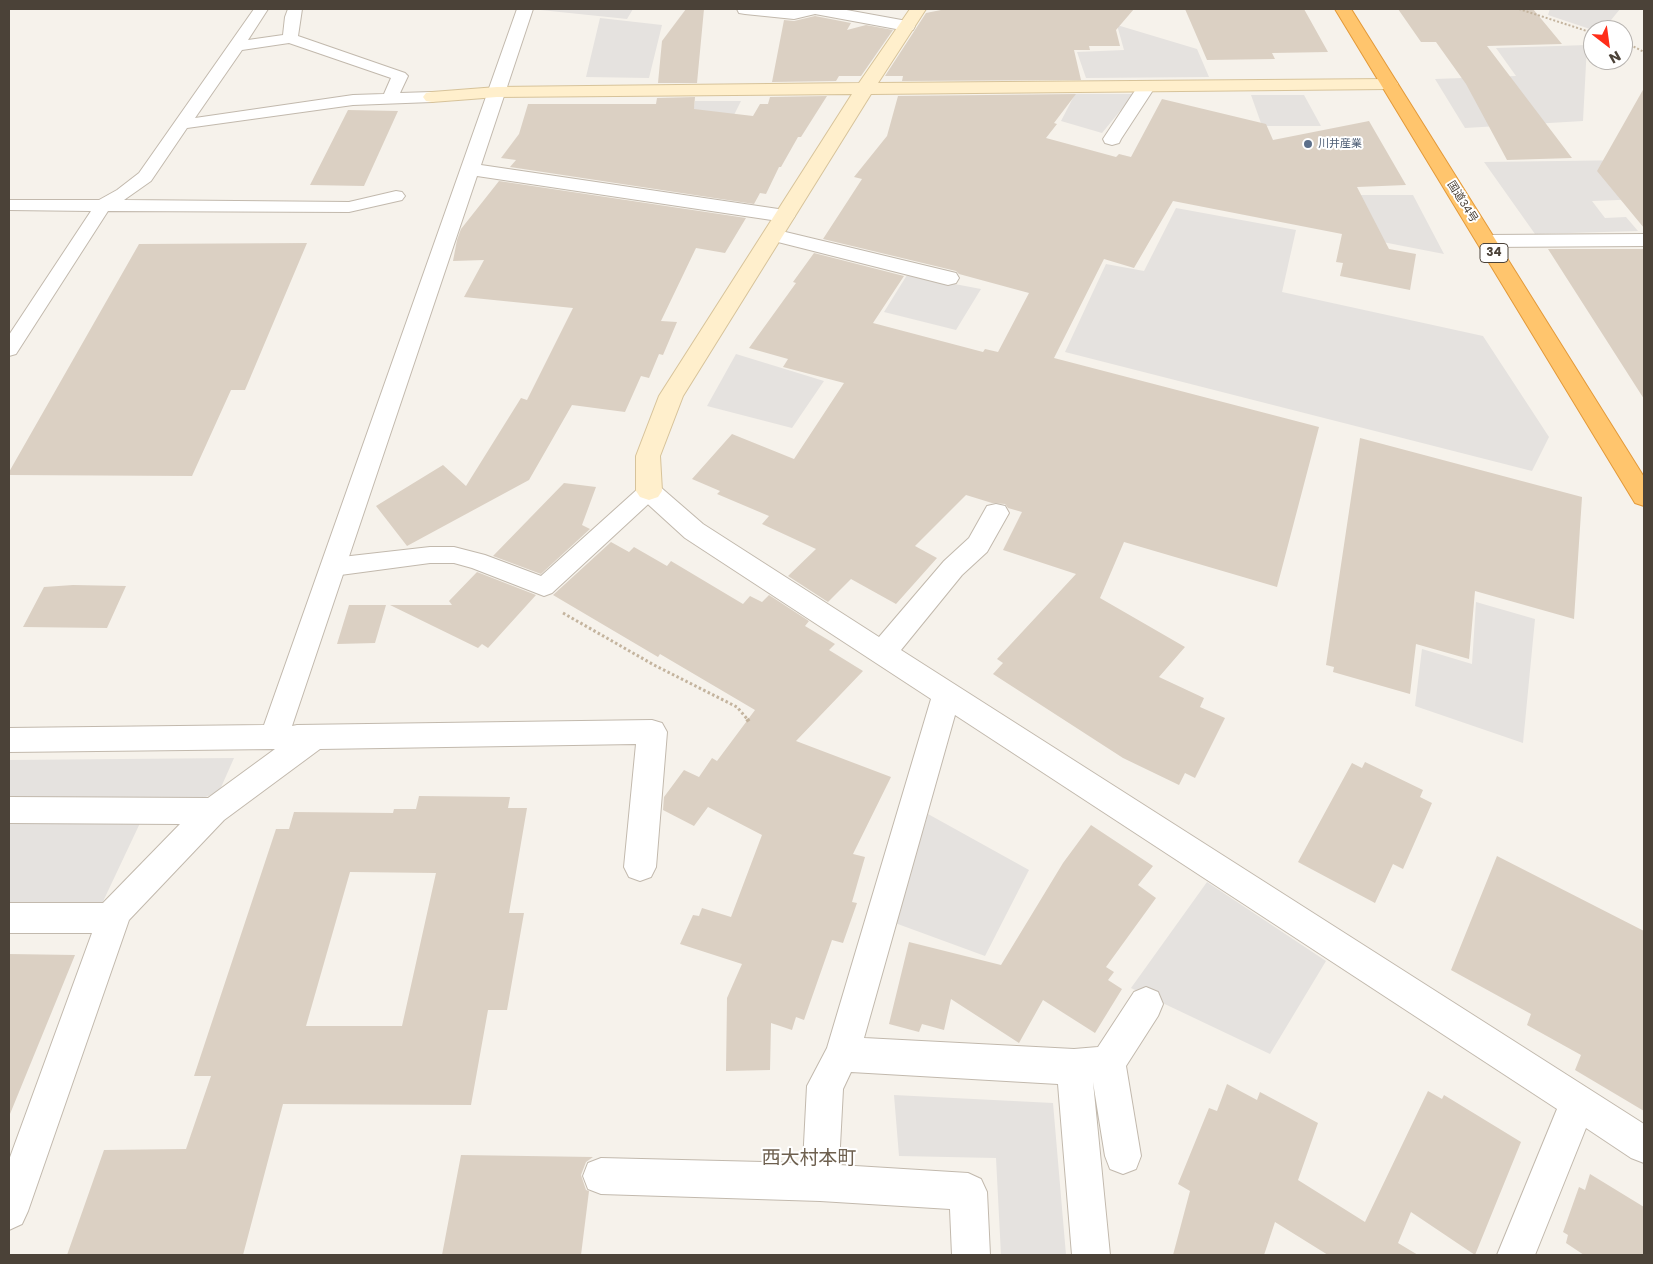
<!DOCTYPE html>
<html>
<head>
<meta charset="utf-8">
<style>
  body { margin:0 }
  #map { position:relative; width:1653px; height:1264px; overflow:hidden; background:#f6f2eb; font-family:Poppins,sans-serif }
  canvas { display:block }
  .frame { position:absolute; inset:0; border:10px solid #4b4238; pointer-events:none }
  .north { position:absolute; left:1583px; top:20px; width:50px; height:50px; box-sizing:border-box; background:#fff; border:1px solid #b7b3af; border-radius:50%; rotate:150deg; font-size:14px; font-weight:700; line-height:20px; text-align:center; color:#4b4238 }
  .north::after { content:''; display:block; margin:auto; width:18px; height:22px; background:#ff2d19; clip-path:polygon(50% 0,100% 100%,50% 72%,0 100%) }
</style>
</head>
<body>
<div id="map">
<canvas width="1653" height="1264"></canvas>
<div class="frame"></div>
<div class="north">N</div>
</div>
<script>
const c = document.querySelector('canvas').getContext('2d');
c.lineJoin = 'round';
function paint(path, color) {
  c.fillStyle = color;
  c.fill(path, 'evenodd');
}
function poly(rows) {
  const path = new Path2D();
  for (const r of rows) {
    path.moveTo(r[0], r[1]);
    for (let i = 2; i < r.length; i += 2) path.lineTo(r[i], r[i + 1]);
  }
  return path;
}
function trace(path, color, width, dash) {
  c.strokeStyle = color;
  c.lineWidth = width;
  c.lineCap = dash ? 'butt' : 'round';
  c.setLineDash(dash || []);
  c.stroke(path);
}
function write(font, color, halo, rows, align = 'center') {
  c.font = font + ' Poppins,"Noto Sans JP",sans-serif';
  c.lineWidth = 4;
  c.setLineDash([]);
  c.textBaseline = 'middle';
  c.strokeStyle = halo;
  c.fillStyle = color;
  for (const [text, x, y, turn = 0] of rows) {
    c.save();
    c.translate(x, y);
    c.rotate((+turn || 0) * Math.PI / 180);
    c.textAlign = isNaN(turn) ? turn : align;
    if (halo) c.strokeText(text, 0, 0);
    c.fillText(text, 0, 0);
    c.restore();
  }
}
const parking = poly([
  [531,9,633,9,627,19],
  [1550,9,1620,9,1603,30,1593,30,1548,15],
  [600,18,662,25,649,78,586,77],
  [1117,25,1197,49,1209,77,1086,78,1077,52,1124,50],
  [1587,45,1583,121,1465,128,1435,79,1516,76,1496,48],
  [1075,94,1134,94,1102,133,1061,121],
  [1251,95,1304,95,1321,126,1262,126],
  [695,101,741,101,729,125,691,125],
  [1633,160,1644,173,1644,199,1592,201,1605,218,1626,217,1638,231,1535,234,1484,162],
  [1361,195,1413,195,1444,254,1352,236],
  [1176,208,1296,230,1282,292,1483,336,1549,437,1532,471,1065,352,1106,264,1144,271],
  [907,275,981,289,956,330,884,312],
  [736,354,824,381,792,428,707,406],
  [1476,602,1535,619,1523,743,1415,706,1422,649,1472,664],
  [234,758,219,792,141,821,99,910,9,910,9,760],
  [928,814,1029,870,985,956,895,923],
  [1207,882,1326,961,1270,1054,1131,988],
  [894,1095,1053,1103,1066,1255,1001,1255,996,1158,899,1156]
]);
const building = poly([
  [686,9,704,9,697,83,658,83,662,41],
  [946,9,1134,9,1116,30,1120,46,1089,46,1090,50,1074,50,1081,80,902,81,903,76,885,76,926,13],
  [1185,9,1304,9,1328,52,1272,53,1275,59,1207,60],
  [1398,9,1533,9,1562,44,1487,46,1572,158,1507,160,1466,84,1436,42,1421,42],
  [815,16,851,23,847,30,866,25,893,30,861,76,839,76,836,81,772,82,784,20,794,21],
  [1644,88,1644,228,1597,171],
  [1076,94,1054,123,1057,124,1046,138,1116,157,1119,154,1131,157,1162,99,1266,124,1273,140,1369,121,1406,185,1357,187,1389,249,1416,254,1410,290,1340,276,1343,263,1336,262,1342,234,1173,201,1134,268,1104,259,1054,358,1319,427,1277,587,1124,542,1100,598,1185,647,1159,677,1204,698,1200,707,1225,718,1195,778,1185,773,1179,785,1123,758,993,674,1003,663,997,659,1076,574,1003,550,1022,512,1008,508,1005,504,992,503,966,495,915,546,937,558,896,604,851,579,828,602,788,576,816,549,762,524,769,516,717,494,720,491,692,479,732,434,794,459,844,383,783,367,788,359,749,348,796,283,793,282,814,253,904,276,873,323,983,352,985,349,998,352,1029,293,959,274,956,271,823,239,862,179,854,177,887,136,898,96],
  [827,96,801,137,798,137,781,167,779,167,766,194,760,193,754,204,510,167,516,160,501,158,519,134,528,104,656,104,657,98,695,97,694,109,753,116,760,104,768,104,770,97],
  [348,110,398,111,364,186,310,185],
  [499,181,746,218,725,253,696,248,661,321,677,322,663,355,659,354,649,378,641,376,625,412,572,405,529,480,407,546,376,506,443,465,466,486,521,398,527,400,573,308,464,297,484,260,453,261,457,240,461,229],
  [307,243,245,390,231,390,192,476,9,475,9,472,139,244],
  [1548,249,1644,249,1644,399],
  [1360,438,1582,497,1574,619,1475,591,1469,659,1416,644,1410,694,1333,672,1334,667,1326,665],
  [564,483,596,487,582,525,590,529,541,574,493,556],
  [611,542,629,552,634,547,667,566,671,561,743,604,750,596,762,602,769,595,809,621,805,626,835,644,829,650,863,671,796,741,891,777,853,854,865,857,852,902,857,903,843,943,832,940,804,1020,796,1017,792,1030,771,1023,770,1070,726,1071,727,998,742,964,680,944,693,915,699,916,702,908,731,917,762,835,708,807,694,826,663,810,664,797,684,770,699,777,712,758,717,761,755,710,660,654,658,657,553,595],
  [477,572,536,595,488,648,482,644,478,648,390,605,452,605,449,601],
  [73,585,126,586,107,628,23,627,44,587],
  [349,605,386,605,375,643,337,644],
  [1365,762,1423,790,1420,797,1432,803,1403,869,1393,864,1375,903,1298,862,1352,763,1362,768],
  [419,796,510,797,508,808,527,808,509,913,524,913,507,1010,488,1010,471,1105,283,1104,243,1255,67,1255,104,1150,186,1149,211,1076,194,1076,276,829,289,829,294,812,393,813,394,809,416,809],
  [350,872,436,873,402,1026,306,1026],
  [1091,825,1153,866,1138,885,1156,898,1106,967,1114,972,1108,980,1122,989,1095,1033,1043,1000,1019,1043,951,999,944,1030,922,1024,919,1032,889,1024,909,942,1001,965,1063,863],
  [1497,856,1644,931,1644,1111,1575,1070,1581,1055,1527,1025,1531,1014,1451,970],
  [9,954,75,955,10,1114,9,1114],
  [1227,1084,1257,1100,1260,1092,1318,1123,1298,1180,1365,1222,1428,1091,1442,1099,1444,1095,1521,1142,1475,1255,1411,1212,1398,1243,1418,1255,1328,1255,1275,1222,1264,1255,1173,1255,1190,1191,1178,1184,1209,1108,1217,1111],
  [461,1155,593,1157,586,1162,581,1175,586,1190,589,1191,581,1255,442,1255],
  [1590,1174,1644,1207,1644,1255,1584,1255,1566,1243,1568,1235,1563,1232,1579,1187,1585,1190]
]);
const pathFar2 = poly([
  [1519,9,1593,33],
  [1623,41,1644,52]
]);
const pathFar1 = poly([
  [563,613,654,665,737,707,748,720]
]);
const path = poly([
  [747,719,750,723]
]);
const lane = poly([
  [254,9,268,9,248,40,283,35,285,17,288,9,302,9,298,36,405,73,408,76,400,93,432,92,438,94,440,97,438,100,432,102,353,105,187,128,151,181,124,200,349,202,396,191,402,192,405,196,402,200,349,212,108,211,16,354,9,356,9,335,91,211,9,210,9,200,99,200,117,190,139,173,254,9],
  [289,43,391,78,384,94,353,95,195,118,242,50,289,43],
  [649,483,657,486,660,491,657,496,552,593,544,596,472,568,454,563,430,563,333,576,325,573,322,567,325,561,333,558,430,547,454,547,485,555,541,576,641,486,649,483]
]);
const street = poly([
  [517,9,533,9,481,165,785,210,792,212,795,216,792,220,785,222,477,176,292,726,297,725,652,720,662,723,667,732,656,867,651,877,640,881,629,877,624,867,636,744,320,749,224,820,129,920,28,1211,22,1224,9,1230,9,1160,92,933,9,933,9,903,103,903,180,824,9,823,9,797,208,798,275,749,9,752,9,728,264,725,517,9],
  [737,9,841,9,907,21,913,22,915,26,913,30,907,31,815,14,794,19,745,14,739,13,737,9],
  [1146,82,1152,83,1155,87,1121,139,1119,143,1112,145,1105,143,1103,139,1140,83,1146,82],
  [773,229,956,273,959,278,956,283,948,285,766,239,763,235,766,231,773,229],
  [1644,234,1644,246,1487,247,1480,245,1477,241,1480,237,1487,235,1644,234],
  [649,482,658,485,703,524,879,637,944,561,969,538,987,506,996,504,1005,506,1009,513,987,552,962,575,901,650,1644,1124,1644,1163,1631,1158,1586,1128,1535,1255,1497,1255,1557,1109,955,715,864,1038,1074,1049,1098,1047,1134,992,1146,987,1158,992,1163,1004,1158,1016,1126,1066,1141,1156,1136,1169,1123,1174,1110,1169,1105,1156,1093,1082,1110,1255,1072,1255,1058,1084,851,1072,843,1089,839,1165,968,1173,981,1179,987,1192,990,1255,952,1255,950,1209,820,1201,601,1194,588,1189,583,1176,588,1163,601,1158,803,1163,807,1086,827,1048,931,699,685,538,640,497,636,491,640,485,649,482]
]);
const secondary = poly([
  [910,9,926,9,878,83,1389,79,1395,80,1398,84,1395,88,1389,89,871,94,683,396,660,456,662,491,658,497,649,500,640,497,636,491,636,456,659,396,852,94,497,97,432,102,426,101,423,97,426,93,432,92,497,87,859,83,910,9]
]);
const highway = poly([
  [1335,9,1351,9,1644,477,1644,506,1635,503,1335,9]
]);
const markers = [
  [1308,144,5,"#5c6f8a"]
];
const farServicenames = [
  ["川井産業",1318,144]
];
const farStreetnames = [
  ["国道34号",1462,202,58]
];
const shields = [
  [1494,253,28]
];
const shieldNames = [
  ["34",1494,253]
];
const nearQuarternames = [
  ["西大村本町",809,1159]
];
paint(parking, '#e5e2df');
paint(building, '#dbd0c3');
trace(lane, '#c2b9ad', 2);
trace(street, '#c2b9ad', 2);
trace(secondary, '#d7c39a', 2);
trace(highway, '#e39938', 2);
trace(pathFar2, '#c4b49e', 2, [2, 2]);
trace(pathFar1, '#c4b49e', 3, [2.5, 2.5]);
trace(path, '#c4b49e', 4, [3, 3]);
paint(lane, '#fff');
paint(street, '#fff');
paint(secondary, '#ffefcc');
paint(highway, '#ffc56d');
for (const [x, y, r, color] of markers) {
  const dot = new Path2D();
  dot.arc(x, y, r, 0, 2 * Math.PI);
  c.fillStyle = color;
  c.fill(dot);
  trace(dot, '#fff', 2);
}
write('11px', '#4e5e75', '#fff', farServicenames, 'left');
write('11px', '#4b4238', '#fff', farStreetnames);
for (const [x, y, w] of shields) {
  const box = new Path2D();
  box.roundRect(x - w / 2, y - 9.5, w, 19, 4);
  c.fillStyle = '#fff';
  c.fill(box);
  trace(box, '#4b4238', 1);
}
write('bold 12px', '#4b4238', null, shieldNames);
write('19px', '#6e604f', '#fff', nearQuarternames);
</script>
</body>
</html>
